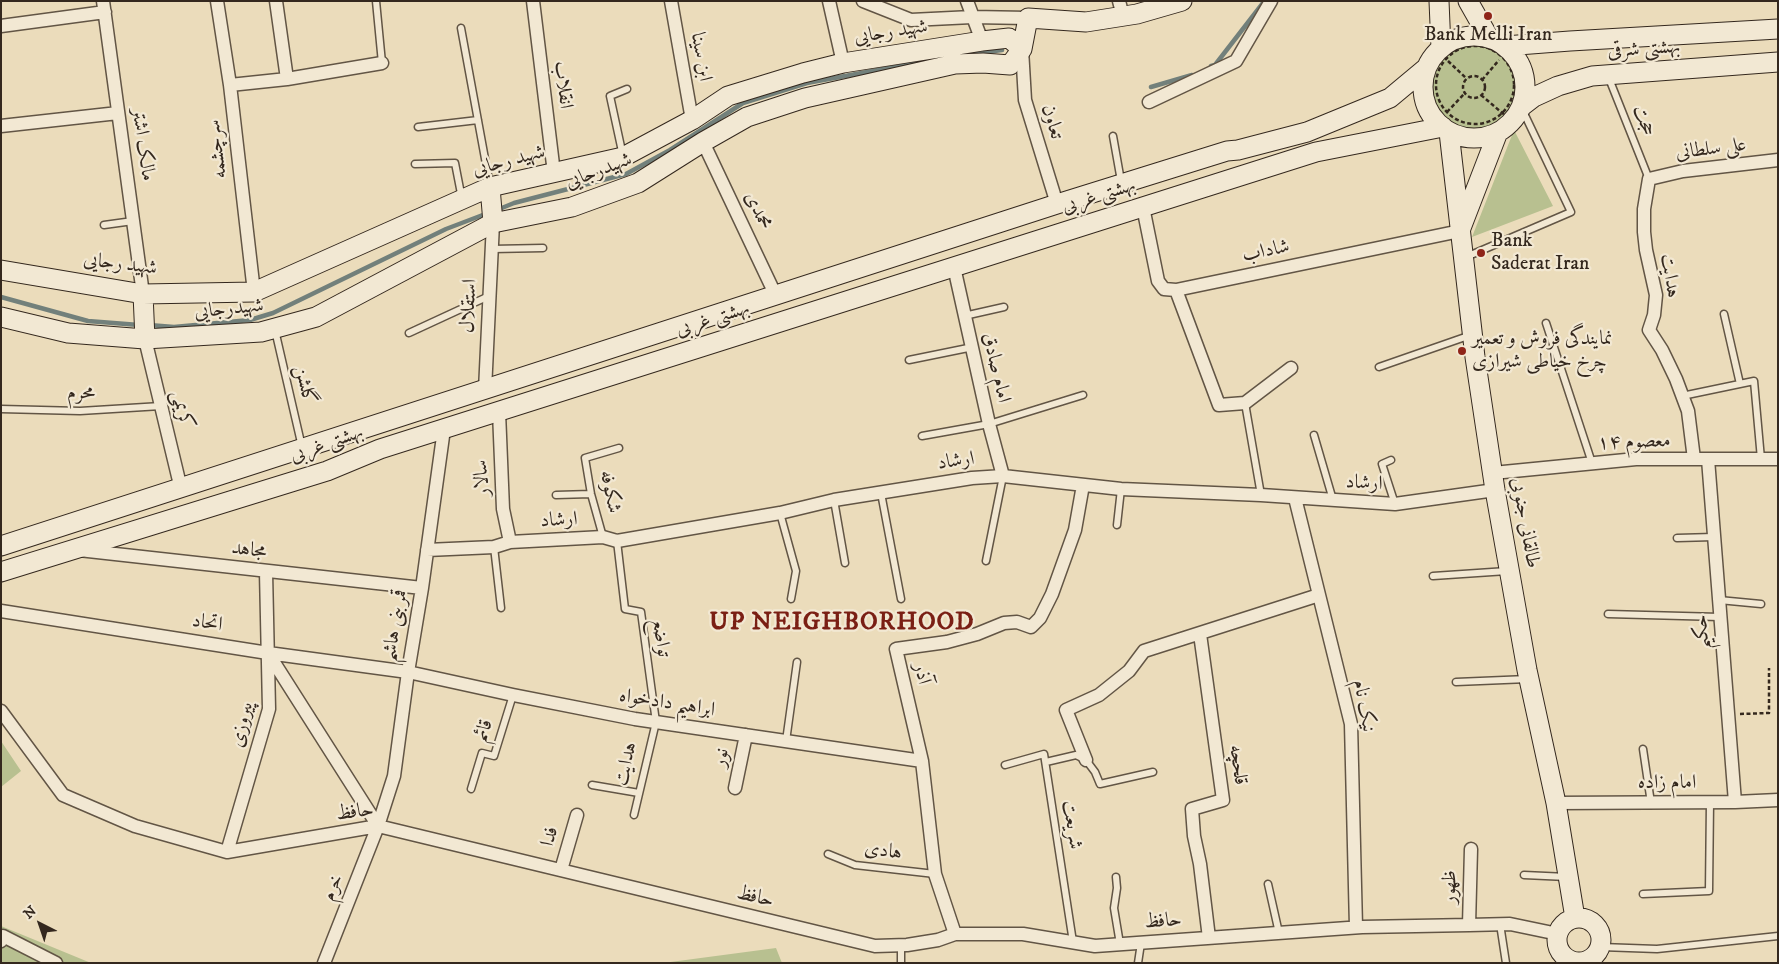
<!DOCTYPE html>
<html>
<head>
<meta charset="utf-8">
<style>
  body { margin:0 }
  #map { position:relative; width:1779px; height:964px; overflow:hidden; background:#ebdcbb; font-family:"IM FELL DW Pica",serif }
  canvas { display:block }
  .frame { position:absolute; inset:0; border:2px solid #34281e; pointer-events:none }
  .north { position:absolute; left:15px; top:899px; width:50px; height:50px; -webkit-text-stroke:4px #f2e8d3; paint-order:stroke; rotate:319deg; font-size:14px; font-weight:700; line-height:20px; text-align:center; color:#34281e }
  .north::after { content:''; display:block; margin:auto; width:18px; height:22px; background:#34281e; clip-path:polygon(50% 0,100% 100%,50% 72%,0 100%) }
</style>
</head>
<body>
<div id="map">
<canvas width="1779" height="964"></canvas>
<div class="frame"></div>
<div class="north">N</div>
</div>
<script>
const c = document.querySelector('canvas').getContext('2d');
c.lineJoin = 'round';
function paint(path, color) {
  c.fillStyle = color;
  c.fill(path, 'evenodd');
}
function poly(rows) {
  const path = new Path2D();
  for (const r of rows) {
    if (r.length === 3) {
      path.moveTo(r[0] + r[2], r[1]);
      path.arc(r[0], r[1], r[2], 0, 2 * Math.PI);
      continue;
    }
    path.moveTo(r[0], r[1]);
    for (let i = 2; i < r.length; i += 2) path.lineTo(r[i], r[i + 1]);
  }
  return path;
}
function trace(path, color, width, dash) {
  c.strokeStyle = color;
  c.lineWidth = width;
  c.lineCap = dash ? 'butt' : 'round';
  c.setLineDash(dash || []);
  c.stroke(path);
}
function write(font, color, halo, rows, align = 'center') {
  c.font = font + ' "IM FELL DW Pica",Amiri,serif';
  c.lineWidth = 4.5;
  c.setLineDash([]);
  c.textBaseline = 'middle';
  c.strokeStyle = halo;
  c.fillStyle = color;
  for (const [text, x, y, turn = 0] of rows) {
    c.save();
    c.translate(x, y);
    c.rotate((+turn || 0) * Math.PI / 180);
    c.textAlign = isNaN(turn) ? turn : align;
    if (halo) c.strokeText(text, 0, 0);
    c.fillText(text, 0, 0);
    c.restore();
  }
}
const green = poly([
  [1475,87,43],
  [1514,130,1553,206,1472,237],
  [1,741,21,771,1,787],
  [1,926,91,963,1,963],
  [776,948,782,963,663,963]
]);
const stream = poly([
  [964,55,1002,50],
  [1211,66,1215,65,1263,3],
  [1151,87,1192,75],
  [497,210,514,203,626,174,670,150,743,103,807,83,927,61],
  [1,297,88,321,139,325],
  [149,325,174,327,250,320,273,313,446,229,488,213]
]);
const path = poly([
  [1475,85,39],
  [1448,61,1467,79],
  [1474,87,11],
  [1482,80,1499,60],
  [1481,95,1507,117],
  [1447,112,1465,93],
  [1740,714,1769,713,1769,668]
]);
const lane = poly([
  [376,1,382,63],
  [461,28,490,186],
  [1608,76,1649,179],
  [418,127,478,120],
  [1113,136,1121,181],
  [623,156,610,96,627,89],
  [415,164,455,163,462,199],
  [104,225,133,221],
  [492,249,543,248],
  [1466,257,1571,212,1522,109],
  [1724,314,1740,384],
  [964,316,1004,307],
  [1546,323,1592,463],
  [275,330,302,447],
  [409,333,489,296],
  [909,360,973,347],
  [1379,367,1471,335],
  [1682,396,1754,381,1761,459],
  [1245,403,1261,495],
  [1,409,80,411,161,406],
  [1314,435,1333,500],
  [922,436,989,424,1083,395],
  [1391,460,1382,464,1395,504],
  [881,493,901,599],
  [556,495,591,494],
  [834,500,845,563],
  [780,513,796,571,791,599],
  [1117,525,1121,489],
  [603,537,591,494,585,458,619,448],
  [1677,538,1714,537],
  [617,541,625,609,641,612,656,722,634,815],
  [494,547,501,608],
  [986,561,1003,476],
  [1433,576,1507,571],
  [1719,600,1761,604],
  [1608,614,1720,617],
  [1456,682,1528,679],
  [786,741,797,662],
  [1643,749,1651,803],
  [1046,762,1076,755,1086,760,1095,772,1100,784,1153,772],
  [1005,765,1044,754,1073,942],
  [592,785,639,793],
  [471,789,482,753,494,756,513,695],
  [828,854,855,865,935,874],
  [1524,875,1567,877],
  [1116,877,1117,888,1114,908,1120,944],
  [1268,884,1279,933],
  [1643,894,1709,891,1710,802],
  [1500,924,1506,963],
  [901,946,901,963],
  [1601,947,1657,949,1778,936],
  [1138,963,1141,943]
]);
const street = poly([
  [103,1,143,294],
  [217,1,230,85,254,292],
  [276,1,287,79],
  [533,1,554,173],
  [671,1,692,120],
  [829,1,843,63],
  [863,1,911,20,972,17,1028,18],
  [967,1,982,41],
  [1119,1,1123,16],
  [1,26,105,12],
  [1022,49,1025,100,1057,204],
  [230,85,287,79,382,63],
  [1149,102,1236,61,1271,1],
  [1,126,118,113],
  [703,142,776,296],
  [1143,207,1158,281,1164,289,1176,290,1460,231],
  [954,267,989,424,1003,476],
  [1176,290,1219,405,1245,403,1291,368],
  [145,339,181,489],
  [485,390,493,223],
  [499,412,503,509,510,542],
  [1694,459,1688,411,1676,379,1662,350,1649,330,1654,315,1656,295,1646,250,1644,232,1644,209,1649,179,1683,171,1778,160],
  [1708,459,1735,802],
  [1493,473,1636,459,1778,459],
  [1295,498,1351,724,1356,927],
  [79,550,422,588],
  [427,550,494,547,510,542,603,537,617,541,780,513,834,500,972,478,1003,476,1121,489,1261,495,1395,504,1495,490],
  [1,611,268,653,408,672,513,695,635,719,922,761],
  [1200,634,1223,800,1192,809,1194,836,1200,864,1209,938],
  [268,653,378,826],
  [1,711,63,795,135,826,227,852,378,826,875,946,907,945,938,940,955,934,1023,934,1095,946,1362,927,1469,925,1510,924,1558,934],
  [1086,760,1066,710,1099,695,1129,671,1144,651,1319,595],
  [735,788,746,735],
  [1556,803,1735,802,1778,800],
  [227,852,269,709,266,572],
  [561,870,577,815],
  [1469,925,1471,849],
  [955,934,935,874,922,761,896,649,947,642,977,634,1004,623,1017,622,1031,627,1040,618,1052,594,1075,530,1083,485],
  [1,941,3,936,56,963],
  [324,963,378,826,394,776,408,672,422,588,444,429]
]);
const secondary = poly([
  [1439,1,1441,48],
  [1468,1,1489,38],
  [1474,87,51],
  [1505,46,1570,41,1778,29],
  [1521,107,1534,97,1558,86,1592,76,1778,62],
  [1449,132,1475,357,1495,490,1527,670,1556,803,1575,918],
  [490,187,493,223],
  [1461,228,1498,132],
  [1,270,143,294,254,292,490,187,623,157,692,120,728,96,803,73,843,63,982,41,1009,38,1022,49],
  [143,294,145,339],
  [1,317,68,333,145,339,261,332,316,317,493,223,572,207,638,183,703,142,747,117,805,98,955,64,983,63,1010,65,1022,49,1028,18,1086,22,1137,14,1182,1],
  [1,546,1057,204,1227,151,1238,150,1307,132,1390,98,1426,68],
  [1,572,327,471,380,449,1316,152,1443,127],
  [1579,940,22]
]);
const markers = [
  [1488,16,5,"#8f2418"],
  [1481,253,5,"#8f2418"],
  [1462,351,5,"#8f2418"]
];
const streetNames = [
  ["شهید رجایی",891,33,-9],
  ["بهشتی شرقی",1644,50,-4],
  ["ابن سینا",700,57,80],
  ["انقلاب",562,85,83],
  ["حجت",1643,121,68],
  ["تعاون",1051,122,73],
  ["مالک اشتر",142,145,82],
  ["سرچشمه",218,149,-97],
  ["علی سلطانی",1711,150,-7],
  ["شهید رجایی",509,162,-15],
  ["شهیدرجایی",599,172,-21],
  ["بهشتی غربی",1099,197,-18],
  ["محمدی",757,211,65],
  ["شاداب",1266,252,-12],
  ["شهید رجایی",120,265,7],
  ["هدایت",1669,276,82],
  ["استقلال",470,306,-87],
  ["شهیدرجایی",229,310,-6],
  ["بهشتی غربی",713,320,-18],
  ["امام صادق",995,368,77],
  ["گلشن",304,385,77],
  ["محرم",81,394,-1],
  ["کریمی",181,410,76],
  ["۱۴ معصوم",1634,443,-2],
  ["بهشتی غربی",327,445,-20],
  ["ارشاد",956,462,-8],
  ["سالار",483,478,-94],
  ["ارشاد",1364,484,3],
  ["شکوفه",609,492,78],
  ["ارشاد",559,521,-3],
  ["طالقانی جنوبی",1524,523,80],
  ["مجاهد",249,551,7],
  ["اتحاد",207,624,9],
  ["قمربنی هاشم",396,626,-80],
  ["حکیم",1703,632,-94],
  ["تواضع",660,638,81],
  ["آذر",921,674,77],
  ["ابراهیم دادخواه",667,704,9],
  ["نیک نام",1363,706,79],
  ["پیروزی",243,725,-77],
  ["قائم",485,731,-73],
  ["نور",722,758,-79],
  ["هدایت",627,764,-77],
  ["قلحچه",1237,765,82],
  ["امام زاده",1667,784],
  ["حافظ",355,813,-7],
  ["شریعت",1071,825,81],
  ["فدا",551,837,-74],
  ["هادی",883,852,8],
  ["ظهور",1451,887,-89],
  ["خرم",334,888,-68],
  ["حافظ",755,898,13],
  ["حافظ",1163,922,-4]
];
const poiNames = [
  ["Bank Melli Iran",1488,36,"center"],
  ["Bank",1491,242],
  ["Saderat Iran",1491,265],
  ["نمایندگی فروش و تعمیر",1472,340],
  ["چرخ خیاطی شیرازی",1472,363]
];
const districtNames = [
  ["UP NEIGHBORHOOD",842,624]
];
paint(green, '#b8c090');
trace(stream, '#72807b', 4.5);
trace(lane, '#625545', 9);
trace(street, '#625545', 15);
trace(secondary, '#34281e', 21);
trace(path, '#34281e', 2.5, [4, 2.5]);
trace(lane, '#f2e8d3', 6);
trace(street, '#f2e8d3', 12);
trace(secondary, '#f2e8d3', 19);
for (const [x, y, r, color] of markers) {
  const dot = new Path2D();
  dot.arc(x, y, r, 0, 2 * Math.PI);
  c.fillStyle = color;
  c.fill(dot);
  trace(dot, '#f2e8d3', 2);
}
write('20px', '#34281e', '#f2e8d3', streetNames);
write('20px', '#34281e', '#f2e8d3', poiNames, 'left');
c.letterSpacing = '1px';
write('bold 25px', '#7a1f14', '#f2e8d3', districtNames);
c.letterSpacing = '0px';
</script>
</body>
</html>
